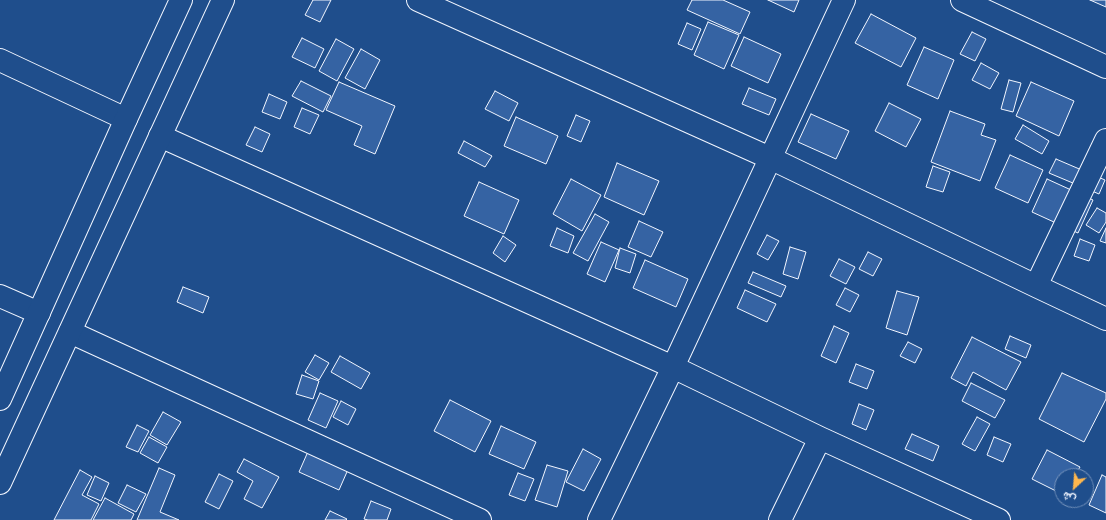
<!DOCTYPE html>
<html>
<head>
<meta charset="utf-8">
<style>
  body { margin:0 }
  #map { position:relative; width:1106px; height:520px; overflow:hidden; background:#1f4e8c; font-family:Commissioner,Vazirmatn,sans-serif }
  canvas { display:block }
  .north { position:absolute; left:1054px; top:468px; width:40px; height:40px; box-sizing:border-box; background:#1f4e8c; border:1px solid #7391ba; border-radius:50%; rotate:206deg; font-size:11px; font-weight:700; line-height:16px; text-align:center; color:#f2f6ff }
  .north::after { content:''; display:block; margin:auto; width:14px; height:18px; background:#ffb74d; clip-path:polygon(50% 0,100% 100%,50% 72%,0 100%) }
</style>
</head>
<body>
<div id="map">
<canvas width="1106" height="520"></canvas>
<div class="north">ش</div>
</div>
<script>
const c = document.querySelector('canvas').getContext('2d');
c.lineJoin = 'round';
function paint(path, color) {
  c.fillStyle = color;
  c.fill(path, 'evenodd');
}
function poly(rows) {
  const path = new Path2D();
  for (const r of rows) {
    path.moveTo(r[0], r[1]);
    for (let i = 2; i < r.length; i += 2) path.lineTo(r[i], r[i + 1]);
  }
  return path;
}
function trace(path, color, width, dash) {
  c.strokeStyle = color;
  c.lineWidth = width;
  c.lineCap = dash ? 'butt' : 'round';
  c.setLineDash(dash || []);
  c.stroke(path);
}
const building = poly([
  [313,0,331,0,320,22,305,15,313,0],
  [692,0,723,0,750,12,740,34,687,10,692,0],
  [768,0,799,0,794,12,768,0],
  [1090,0,1106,0,1106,7,1090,0],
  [871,14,916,38,901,67,855,43,871,14],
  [708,22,739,35,724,69,694,55,708,22],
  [687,23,701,29,692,50,678,44,687,23],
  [972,32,986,39,975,61,960,54,972,32],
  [744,37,781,54,768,83,731,66,744,37],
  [302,38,324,49,315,68,292,57,302,38],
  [336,39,354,49,337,81,319,71,336,39],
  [924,47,954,60,938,99,907,85,924,47],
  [361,49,380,60,365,89,345,78,361,49],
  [981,63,999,73,990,89,972,80,981,63],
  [1009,80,1021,83,1013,112,1001,109,1009,80],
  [301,81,331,96,323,112,292,96,301,81],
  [339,82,395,106,375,154,354,145,362,126,326,110,339,82],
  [1031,82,1074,101,1059,136,1016,116,1031,82],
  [749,88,776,99,769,115,742,104,749,88],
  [495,91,518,103,509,121,485,109,495,91],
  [269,94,287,102,280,119,262,112,269,94],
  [889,103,921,119,906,147,875,131,889,103],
  [302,108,319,115,310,134,294,127,302,108],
  [950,111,985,124,981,135,996,140,980,181,931,162,950,111],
  [811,114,849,131,836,159,798,142,811,114],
  [576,115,590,121,581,142,567,136,576,115],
  [516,117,558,136,546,164,504,146,516,117],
  [1023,125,1049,141,1042,154,1015,139,1023,125],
  [255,127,270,134,262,152,246,145,255,127],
  [464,141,492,156,485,167,458,153,464,141],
  [1010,155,1043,170,1028,203,995,188,1010,155],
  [1056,159,1105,180,1099,194,1049,173,1056,159],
  [617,163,659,181,644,215,604,197,617,163],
  [933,166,950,172,943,192,926,187,933,166],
  [571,179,601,195,582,231,553,214,571,179],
  [1047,179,1093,200,1078,233,1032,212,1047,179],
  [479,182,519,200,504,234,464,216,479,182],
  [1097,208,1106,213,1106,222,1099,233,1086,225,1097,208],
  [595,214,609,222,588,261,573,253,595,214],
  [639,221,663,232,651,257,628,247,639,221],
  [557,228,574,236,568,253,550,246,557,228],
  [1106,228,1106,243,1100,241,1106,228],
  [767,235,779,241,768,260,757,254,767,235],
  [503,236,516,245,505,262,493,253,503,236],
  [1080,239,1095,245,1089,261,1074,256,1080,239],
  [601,242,619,250,605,282,587,274,601,242],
  [790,247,806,252,798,279,783,274,790,247],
  [620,248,636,254,630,273,615,268,620,248],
  [868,252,882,259,873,276,859,269,868,252],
  [839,259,855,267,846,284,830,276,839,259],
  [645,260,688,279,676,307,633,288,645,260],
  [753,272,786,286,781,297,748,283,753,272],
  [183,287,209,297,203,313,177,302,183,287],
  [845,288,859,295,850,312,836,305,845,288],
  [745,290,776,304,767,322,737,308,745,290],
  [897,291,919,297,907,335,886,328,897,291],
  [834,326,849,333,836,363,821,356,834,326],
  [1010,336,1031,345,1026,358,1005,349,1010,336],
  [972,337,1021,362,1006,390,973,372,966,386,951,378,972,337],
  [908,342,922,349,915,363,900,356,908,342],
  [315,355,329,363,319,380,305,372,315,355],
  [340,356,370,373,361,389,331,372,340,356],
  [856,364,874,371,867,389,849,382,856,364],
  [1062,373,1106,393,1106,399,1084,442,1039,419,1062,373],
  [302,375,319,381,313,399,296,394,302,375],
  [971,383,1005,400,995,418,962,401,971,383],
  [320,393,338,401,326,428,308,420,320,393],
  [450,400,491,421,475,452,434,431,450,400],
  [341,401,356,409,348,425,333,417,341,401],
  [859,404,874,410,866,430,852,424,859,404],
  [163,412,181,422,167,445,150,435,163,412],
  [977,417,990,424,975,451,962,444,977,417],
  [137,425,149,431,138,452,126,447,137,425],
  [501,426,536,442,524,469,489,454,501,426],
  [912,434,939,446,933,461,905,449,912,434],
  [149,437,167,447,158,463,140,453,149,437],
  [994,437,1011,444,1003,462,987,455,994,437],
  [310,447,350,465,339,490,299,472,310,447],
  [583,449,601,459,584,491,566,482,583,449],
  [1047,450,1080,467,1075,476,1062,476,1062,494,1032,479,1047,450],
  [244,459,279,477,262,508,244,499,253,481,237,472,244,459],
  [547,465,568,471,557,507,535,500,547,465],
  [159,468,175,475,160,512,179,520,137,520,159,468],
  [80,470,92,477,82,495,99,504,91,520,54,520,80,470],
  [518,473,534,479,525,501,509,495,518,473],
  [219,474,233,481,219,509,205,502,219,474],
  [1102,475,1106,477,1106,513,1089,505,1102,475],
  [95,476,109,483,101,501,87,495,95,476],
  [127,485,146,494,136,512,118,503,127,485],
  [105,498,134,514,131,520,93,520,105,498],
  [371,501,391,509,387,520,368,520,364,519,371,501],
  [330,511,347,519,346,520,325,520,330,511]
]);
const minor = poly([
  [418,0,770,158,1036,286,1106,319],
  [962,0,1106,67],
  [0,60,126,119],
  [160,136,673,367,820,438,999,520],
  [1036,286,1106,140],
  [0,296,39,313],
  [70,332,480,520],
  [599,520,673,367,844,0],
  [780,520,820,438]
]);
const secondary = poly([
  [0,399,126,119,181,0],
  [0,483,223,0]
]);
paint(building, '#3563a3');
trace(building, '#f2f6ff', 1);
trace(minor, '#f2f6ff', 24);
trace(secondary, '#f2f6ff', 24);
trace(minor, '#1f4e8c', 22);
trace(secondary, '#1f4e8c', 22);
</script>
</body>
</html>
